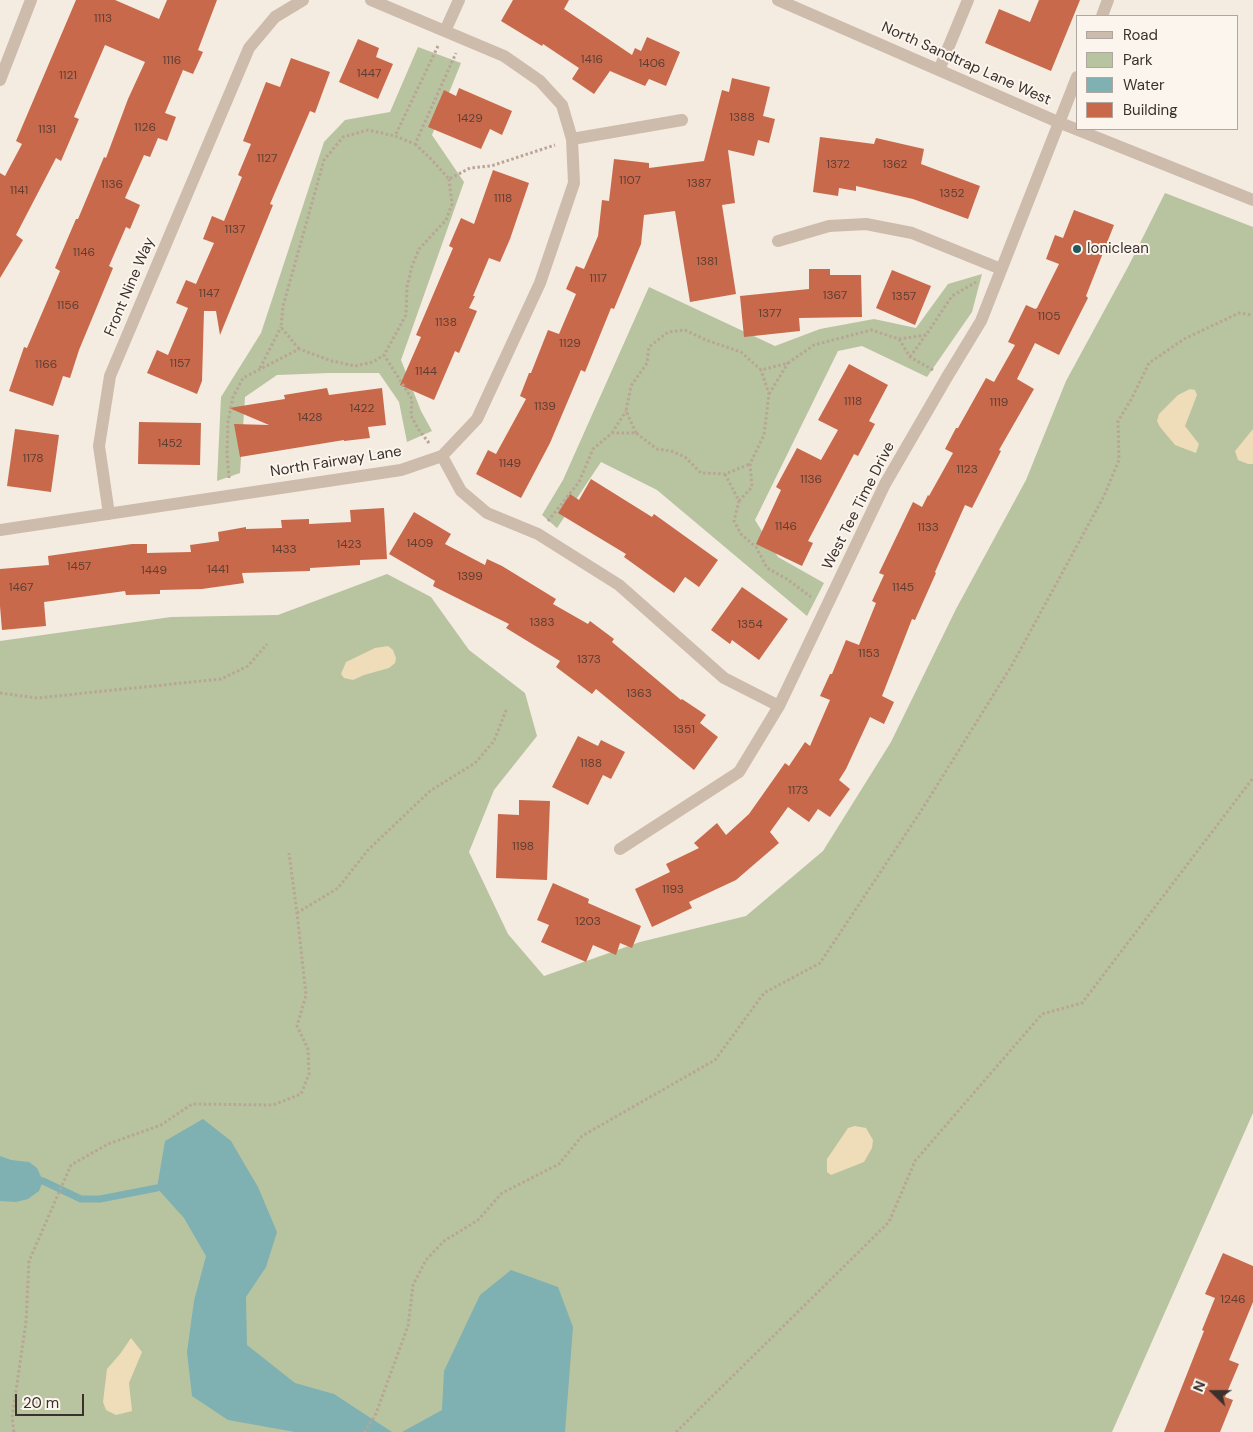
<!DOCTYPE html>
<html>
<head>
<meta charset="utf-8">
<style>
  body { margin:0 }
  #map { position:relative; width:1253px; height:1432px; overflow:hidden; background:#f4ebe1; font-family:"DM Sans",sans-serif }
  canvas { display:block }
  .legend { position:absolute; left:1076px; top:15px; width:162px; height:115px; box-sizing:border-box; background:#fbf5ee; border:1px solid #aea6a0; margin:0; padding:6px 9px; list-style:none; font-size:15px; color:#3b302b }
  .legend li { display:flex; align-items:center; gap:10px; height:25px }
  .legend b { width:25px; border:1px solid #aea6a0 }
  .north { position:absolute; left:1188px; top:1367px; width:50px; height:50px; -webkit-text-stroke:4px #fbf5ee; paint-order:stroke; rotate:292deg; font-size:14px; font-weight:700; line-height:20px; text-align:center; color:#3b302b }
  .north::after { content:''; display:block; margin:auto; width:18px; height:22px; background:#3b302b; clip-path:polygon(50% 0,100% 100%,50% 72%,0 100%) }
  .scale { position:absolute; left:15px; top:1394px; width:69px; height:22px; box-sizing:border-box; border:2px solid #3b302b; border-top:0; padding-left:6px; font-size:15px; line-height:18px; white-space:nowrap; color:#3b302b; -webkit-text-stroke:4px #fbf5ee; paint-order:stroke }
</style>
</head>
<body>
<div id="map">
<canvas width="1253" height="1432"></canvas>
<ul class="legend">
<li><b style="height:6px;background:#cdbbac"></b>Road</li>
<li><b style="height:14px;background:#b8c4a0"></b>Park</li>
<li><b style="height:14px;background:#7fb0b2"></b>Water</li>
<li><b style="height:14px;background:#c8694b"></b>Building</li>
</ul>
<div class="north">N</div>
<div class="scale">20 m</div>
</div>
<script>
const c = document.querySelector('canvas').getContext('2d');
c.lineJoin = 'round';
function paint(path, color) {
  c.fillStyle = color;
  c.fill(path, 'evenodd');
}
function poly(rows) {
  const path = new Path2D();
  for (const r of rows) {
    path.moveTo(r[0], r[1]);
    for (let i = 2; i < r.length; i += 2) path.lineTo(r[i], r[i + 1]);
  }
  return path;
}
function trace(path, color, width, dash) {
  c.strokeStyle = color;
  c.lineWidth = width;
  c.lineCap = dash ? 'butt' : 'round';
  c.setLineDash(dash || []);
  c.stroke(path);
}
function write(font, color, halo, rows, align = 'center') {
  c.font = font + ' "DM Sans",sans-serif';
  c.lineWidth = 4;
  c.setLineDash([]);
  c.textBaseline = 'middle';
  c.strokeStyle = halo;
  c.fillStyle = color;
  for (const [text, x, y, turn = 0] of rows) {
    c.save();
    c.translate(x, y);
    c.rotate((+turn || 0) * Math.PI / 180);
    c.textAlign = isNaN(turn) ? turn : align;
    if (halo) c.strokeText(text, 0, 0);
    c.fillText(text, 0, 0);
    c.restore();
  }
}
const green = poly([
  [418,47,461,63,432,135,464,182,401,360,421,411,432,431,407,442,399,402,379,373,329,373,277,375,245,397,240,473,217,481,221,397,261,333,324,142,345,120,390,112],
  [1165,193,1253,227,1253,1113,1112,1432,0,1432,0,641,171,617,278,615,387,574,431,597,469,650,525,693,537,736,494,790,469,852,508,934,544,976,640,942,746,916,823,851,891,742,956,609,1026,480,1066,381,1129,265],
  [982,274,972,312,927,377,862,346,838,351,755,520,778,557,824,583,807,616,657,490,601,462,557,528,542,515,563,480,649,287,775,346,820,329,874,319,916,328,948,284]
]);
const sand = poly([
  [1190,389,1195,390,1197,395,1185,426,1199,444,1196,453,1175,445,1160,427,1157,421,1159,414,1178,395],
  [1253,429,1253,464,1248,464,1238,460,1235,451],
  [388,646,393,650,396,658,395,663,389,668,364,675,353,680,344,678,341,674,346,662,375,648],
  [855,1126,866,1128,873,1140,872,1148,864,1162,831,1175,827,1172,827,1159,848,1128],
  [131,1338,142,1352,129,1383,132,1411,116,1415,106,1410,103,1402,107,1369,120,1354]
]);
const water = poly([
  [203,1119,231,1141,258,1187,277,1232,266,1267,246,1297,247,1345,295,1383,334,1394,392,1432,295,1432,228,1420,192,1396,187,1352,194,1301,206,1256,184,1218,157,1188,165,1141],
  [0,1156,11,1160,29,1162,37,1168,43,1181,39,1191,28,1199,16,1202,0,1201],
  [511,1270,558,1287,573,1327,565,1432,402,1432,442,1410,444,1371,480,1295]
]);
const stream = poly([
  [43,1181,81,1199,100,1199,157,1188]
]);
const building = poly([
  [76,0,115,0,159,19,167,0,217,0,198,50,203,52,193,74,183,70,165,113,176,117,167,141,158,138,150,157,144,155,125,198,140,205,130,229,126,227,109,266,113,268,79,350,70,378,63,376,53,406,9,391,24,347,27,348,60,271,55,268,76,219,78,219,104,157,106,158,128,99,145,62,105,45,74,117,79,119,61,161,56,158,16,235,23,240,0,278,0,173,5,176,22,144,16,141],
  [513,0,569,0,564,9,632,55,635,48,641,51,647,37,680,52,666,86,649,79,645,86,610,71,594,94,572,79,579,68,543,44,542,46,501,21],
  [1039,0,1080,0,1051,71,985,43,999,9,1030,22],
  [358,39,379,48,376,57,393,64,378,99,339,82],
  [291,58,330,72,315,113,310,111,270,204,273,205,220,335,216,311,204,311,202,381,197,394,147,373,157,350,168,355,188,308,176,303,186,280,196,284,214,243,203,239,212,216,224,221,242,177,238,175,251,144,243,141,266,82,280,87],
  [732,78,770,87,763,116,775,119,769,143,758,140,754,156,728,150,735,203,722,205,736,294,690,302,675,211,644,215,641,244,614,309,611,308,585,372,581,370,550,443,521,498,476,474,488,450,496,454,526,399,520,396,529,373,531,373,548,330,559,334,576,294,566,289,576,266,584,269,598,236,602,200,609,201,614,159,649,163,649,168,704,161,722,90,729,92],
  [459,88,512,111,502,135,490,129,481,149,428,127,444,90,456,96],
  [820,137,874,144,876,138,924,149,921,164,980,186,968,219,913,199,856,186,856,191,839,188,838,196,813,192],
  [493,170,529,183,510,239,500,262,489,258,473,296,475,296,469,308,477,311,459,353,455,351,434,400,400,385,421,337,416,335,453,248,449,246,461,218,474,224],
  [1074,210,1114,225,1086,296,1088,298,1059,355,1035,343,1017,379,1034,389,999,450,1001,451,972,508,965,505,935,572,936,573,915,620,912,619,882,696,894,702,884,724,870,717,846,769,839,780,850,789,830,817,818,809,809,822,788,807,770,832,779,843,736,880,689,902,692,908,652,927,635,889,670,872,666,864,699,848,694,843,717,823,726,835,749,814,785,763,789,766,805,742,810,746,830,700,820,696,830,674,832,674,846,640,859,645,876,603,872,601,884,575,879,573,913,502,922,507,928,495,929,496,953,453,945,449,956,428,958,428,986,378,994,382,1015,345,1008,342,1026,305,1035,309,1037,308,1059,264,1046,259,1055,235,1063,238],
  [809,269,830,269,830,275,861,275,862,317,799,318,800,331,744,337,740,296,809,289],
  [892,270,931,286,915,325,876,308],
  [849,364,888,385,869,421,875,424,858,456,854,454,808,541,813,543,802,566,756,544,781,490,776,487,797,448,821,460,838,430,818,420],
  [327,388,329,395,382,388,386,425,368,427,370,438,344,441,344,440,240,457,234,424,269,425,229,408,285,399,284,395],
  [139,422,201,423,200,465,138,464],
  [15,429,59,435,51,492,7,486],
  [591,479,652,517,654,514,718,560,699,587,685,577,674,593,624,557,626,554,558,513,570,494,579,500],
  [384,508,387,559,360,560,360,565,310,568,310,571,242,573,244,583,202,589,160,590,160,594,126,595,125,591,44,602,46,626,2,630,0,606,0,569,49,565,48,556,132,544,147,544,147,553,191,552,190,545,219,541,218,532,246,527,246,529,282,528,281,520,309,519,309,524,351,522,350,510],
  [414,512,451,534,445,544,485,565,487,559,502,566,556,599,553,604,588,624,590,621,614,639,612,642,681,700,682,699,706,715,700,723,718,737,694,770,596,689,592,694,556,667,560,661,506,628,509,624,433,586,435,581,389,554],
  [742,587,788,619,759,660,732,640,730,644,711,630],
  [578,736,598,746,601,740,625,752,611,779,603,775,588,805,552,787],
  [519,800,550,801,547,880,496,878,498,814,519,815],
  [553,883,589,899,588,903,641,926,632,948,620,943,616,955,593,945,586,962,541,942,549,925,537,920],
  [1223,1253,1253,1266,1253,1302,1229,1360,1239,1364,1225,1397,1233,1400,1220,1432,1164,1432,1204,1331,1202,1330,1215,1298,1205,1294]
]);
const path = poly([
  [438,46,395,136,415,144,456,53],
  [415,144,431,159,449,179,470,168,491,166,555,145],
  [899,339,910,357,933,370],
  [299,349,281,327,283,306,324,160,343,137,368,130,395,136],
  [910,357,925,336],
  [260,368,281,327],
  [769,394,788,363],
  [612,433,626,411],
  [636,433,626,411,631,386,647,363,649,347,668,332,685,330,706,340,741,352,761,370,788,363,814,345,871,330,899,339,926,335,952,296,976,282],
  [429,443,419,430,411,416,412,399,384,355,406,315,407,287,412,266,419,249,446,220,452,204,449,179],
  [725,474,739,501,734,521,741,534,756,547,767,568,787,579,811,597],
  [229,478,227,453,228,422,233,397,243,378,299,349,332,361,355,366,373,362,384,355],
  [739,501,752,487,750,464,764,435,769,394,761,370],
  [548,521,579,482,593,449,612,433,636,433,657,449,671,451,685,457,701,473,725,474,750,464],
  [0,693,37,698,221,679,248,666,267,644],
  [297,913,338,888,368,850,430,791,475,763,494,741,507,708],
  [14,1432,12,1418,26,1322,29,1261,71,1165,108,1144,161,1125,192,1104,273,1105,301,1094,309,1074,308,1049,297,1026,306,995,297,913,289,853],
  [364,1432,375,1416,408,1326,413,1285,426,1260,444,1241,478,1220,502,1193,559,1164,582,1136,715,1060,764,993,820,963,921,811,1012,665,1104,496,1119,460,1118,421,1132,398,1149,363,1184,339,1239,313,1253,315],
  [676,1432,889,1222,915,1161,1042,1014,1082,1003,1253,778]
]);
const minor = poly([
  [778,0,1058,122,1253,200],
  [1102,16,1108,0],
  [445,31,459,0],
  [939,70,968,0],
  [0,80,31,0],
  [572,139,682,120],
  [778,241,829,226,866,224,912,233,1001,269],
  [442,456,461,491,487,513,538,534,619,585,724,678,779,706],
  [109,514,99,446,110,376,249,48,275,17,303,0],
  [0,530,401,470,442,456,477,419,540,283,574,183,572,139,562,105,540,81,504,56,371,0],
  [620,849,739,772,779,706,885,484,947,377,981,321,1077,77]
]);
const markers = [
  [1077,249,5,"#1f5a5e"]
];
const numberNames = [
  ["1113",103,19],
  ["1416",592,60],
  ["1116",172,61],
  ["1406",652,64],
  ["1447",369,74],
  ["1121",68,76],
  ["1388",742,118],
  ["1429",470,119],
  ["1126",145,128],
  ["1131",47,130],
  ["1127",267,159],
  ["1372",838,165],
  ["1362",895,165],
  ["1107",630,181],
  ["1387",699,184],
  ["1136",112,185],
  ["1141",19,191],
  ["1352",952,194],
  ["1118",503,199],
  ["1137",235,230],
  ["1146",84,253],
  ["1381",707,262],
  ["1117",598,279],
  ["1147",209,294],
  ["1367",835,296],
  ["1357",904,297],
  ["1156",68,306],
  ["1377",770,314],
  ["1105",1049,317],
  ["1138",446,323],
  ["1129",570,344],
  ["1157",180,364],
  ["1166",46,365],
  ["1144",426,372],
  ["1118",853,402],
  ["1119",999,403],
  ["1139",545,407],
  ["1422",362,409],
  ["1428",310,418],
  ["1452",170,444],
  ["1178",33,459],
  ["1149",510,464],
  ["1123",967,470],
  ["1136",811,480],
  ["1146",786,527],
  ["1133",928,528],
  ["1409",420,544],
  ["1423",349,545],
  ["1433",284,550],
  ["1457",79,567],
  ["1441",218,570],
  ["1449",154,571],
  ["1399",470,577],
  ["1467",21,588],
  ["1145",903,588],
  ["1383",542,623],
  ["1354",750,625],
  ["1153",869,654],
  ["1373",589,660],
  ["1363",639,694],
  ["1351",684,730],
  ["1188",591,764],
  ["1173",798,791],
  ["1198",523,847],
  ["1193",673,890],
  ["1203",588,922],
  ["1246",1233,1300]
];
const streetNames = [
  ["North Sandtrap Lane West",966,64,24],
  ["Front Nine Way",130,287,-67],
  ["North Fairway Lane",336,462,-9],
  ["West Tee Time Drive",859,506,-63]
];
const poiNames = [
  ["Ioniclean",1087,249]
];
paint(green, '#b8c4a0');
paint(sand, '#efdcb8');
paint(water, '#7fb0b2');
trace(stream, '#7fb0b2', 7);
paint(building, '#c8694b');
trace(path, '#b9a596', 3, [2.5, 2.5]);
trace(minor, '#cdbbac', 12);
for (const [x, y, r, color] of markers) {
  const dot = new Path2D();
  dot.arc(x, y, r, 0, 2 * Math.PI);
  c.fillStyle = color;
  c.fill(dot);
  trace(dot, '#fbf5ee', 2);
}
write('12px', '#5e3e33', null, numberNames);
write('15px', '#3b302b', '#fbf5ee', streetNames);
write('15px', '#3b302b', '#fbf5ee', poiNames, 'left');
</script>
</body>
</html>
